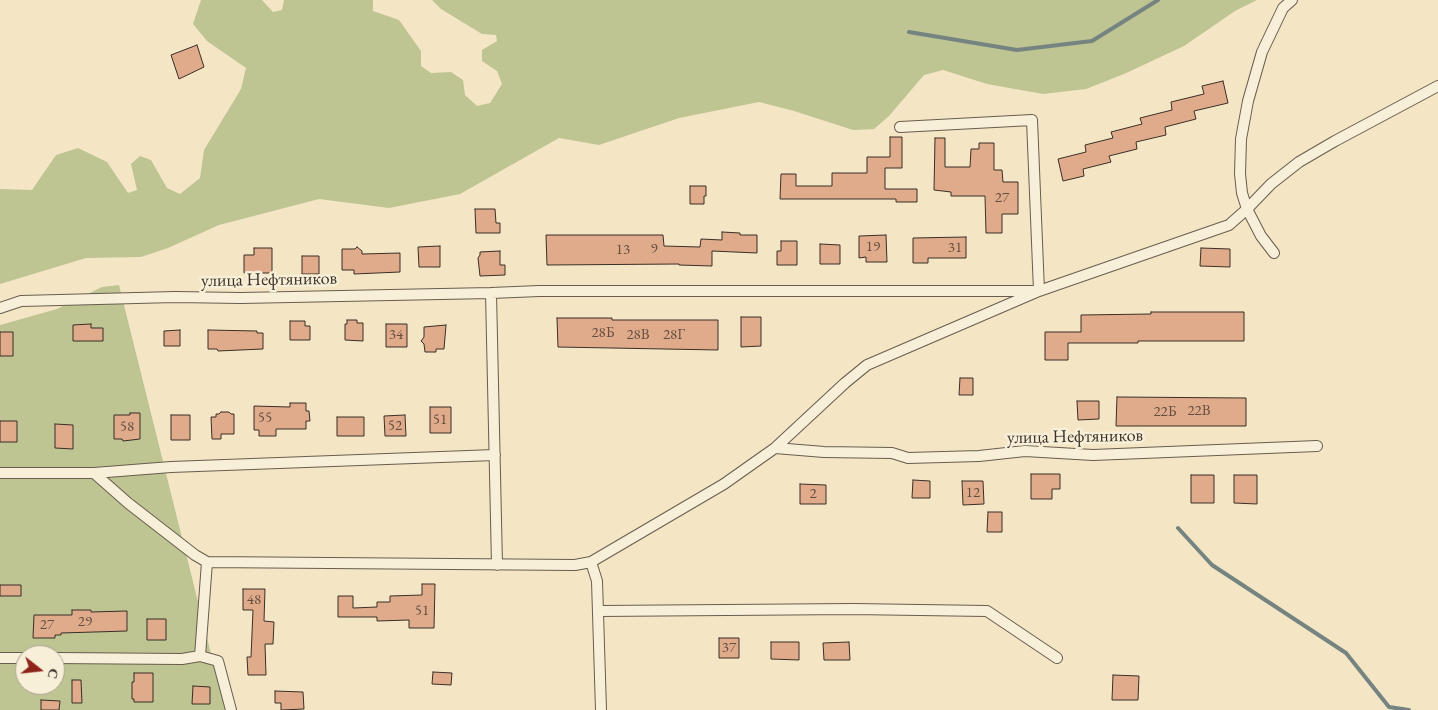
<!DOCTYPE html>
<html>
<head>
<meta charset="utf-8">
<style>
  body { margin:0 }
  #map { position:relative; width:1438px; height:710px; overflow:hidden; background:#f4e6c4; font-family:"EB Garamond",serif }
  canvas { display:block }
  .north { position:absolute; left:15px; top:645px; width:50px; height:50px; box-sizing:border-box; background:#f8efd9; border:1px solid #aca291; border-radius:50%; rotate:106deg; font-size:14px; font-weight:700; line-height:20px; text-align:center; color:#392f26 }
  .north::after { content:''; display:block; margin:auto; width:18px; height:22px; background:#8f2418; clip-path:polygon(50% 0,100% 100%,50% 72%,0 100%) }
</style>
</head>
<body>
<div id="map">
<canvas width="1438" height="710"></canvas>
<div class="north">С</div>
</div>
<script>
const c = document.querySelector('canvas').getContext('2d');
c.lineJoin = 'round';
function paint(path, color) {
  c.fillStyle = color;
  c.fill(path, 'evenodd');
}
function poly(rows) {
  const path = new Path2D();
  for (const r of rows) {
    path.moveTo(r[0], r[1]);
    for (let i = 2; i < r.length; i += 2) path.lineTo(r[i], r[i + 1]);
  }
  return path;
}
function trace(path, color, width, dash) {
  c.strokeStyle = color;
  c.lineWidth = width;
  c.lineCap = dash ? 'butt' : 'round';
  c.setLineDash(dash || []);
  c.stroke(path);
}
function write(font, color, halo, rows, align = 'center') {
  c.font = font + ' "EB Garamond",serif';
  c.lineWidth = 5;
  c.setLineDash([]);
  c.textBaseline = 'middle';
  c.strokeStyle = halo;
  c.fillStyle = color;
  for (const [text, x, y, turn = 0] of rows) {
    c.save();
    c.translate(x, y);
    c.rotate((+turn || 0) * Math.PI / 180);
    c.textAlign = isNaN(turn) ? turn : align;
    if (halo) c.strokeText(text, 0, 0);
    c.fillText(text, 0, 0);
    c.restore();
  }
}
const green = poly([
  [201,0,262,0,273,12,282,10,284,0,373,0,373,11,399,20,421,51,421,66,431,73,451,72,463,80,465,95,477,106,490,103,502,84,497,71,482,61,482,50,497,41,496,35,482,34,441,9,432,0,1257,0,1235,11,1184,46,1124,74,1086,89,1043,94,987,84,943,70,924,75,889,116,874,129,853,130,794,111,759,102,679,118,599,145,559,138,460,194,389,208,319,199,219,225,168,248,141,257,86,258,0,284,0,189,32,190,56,155,78,148,107,162,128,193,137,190,131,164,140,156,151,160,167,188,180,194,200,178,204,150,241,89,246,68,207,41,193,24],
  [119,285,225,710,0,710,0,325,57,309,102,287],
  [25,655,55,655,55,685,25,685]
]);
const stream = poly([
  [909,32,1017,50,1092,41,1158,0],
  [1178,528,1212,565,1346,653,1389,707,1409,710]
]);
const building = poly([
  [197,45,204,67,179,79,171,55,197,45],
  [1223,81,1228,103,1194,111,1196,119,1165,127,1166,135,1136,142,1137,149,1109,156,1111,162,1083,169,1084,176,1063,181,1058,159,1086,152,1085,145,1113,138,1111,132,1142,124,1140,118,1172,110,1171,102,1204,94,1202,86,1223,81],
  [890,137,902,137,902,168,885,168,885,189,917,189,917,202,896,202,896,199,780,199,781,174,796,174,796,186,832,186,832,173,867,173,867,157,890,157,890,137],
  [935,138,945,138,945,167,970,167,971,149,979,149,979,143,994,143,994,170,1002,170,1003,182,1018,182,1018,214,1002,214,1002,233,986,233,985,196,951,196,951,192,934,190,935,138],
  [690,186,706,186,706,196,704,196,704,204,690,204,690,186],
  [475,209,495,209,496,223,500,223,500,233,476,233,475,209],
  [722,232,740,233,740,235,757,235,757,253,712,251,712,266,679,265,679,264,547,265,546,235,663,235,664,246,700,247,701,239,722,240,722,232],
  [886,235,887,262,866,262,866,257,859,258,859,236,886,235],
  [966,237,966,258,928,258,928,263,913,263,913,238,966,237],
  [781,241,797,241,797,265,777,265,777,251,781,251,781,241],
  [820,244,840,245,840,264,820,264,820,244],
  [440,246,440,267,419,267,418,247,440,246],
  [357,247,362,251,362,254,400,253,400,272,354,274,354,270,342,270,342,249,355,249,357,247],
  [254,248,272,248,272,273,244,273,244,255,254,255,254,248],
  [1201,248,1230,249,1230,267,1200,266,1201,248],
  [500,251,500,265,505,265,505,275,480,276,478,258,480,255,480,252,500,251],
  [302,256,319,256,319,274,302,274,302,256],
  [1151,312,1244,312,1244,341,1138,341,1138,343,1068,343,1068,360,1045,360,1045,332,1081,332,1081,315,1151,314,1151,312],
  [741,317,761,317,761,346,741,347,741,317],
  [557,318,612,318,612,320,718,320,718,350,558,347,557,318],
  [347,320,357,320,357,323,363,323,363,341,345,340,345,324,347,324,347,320],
  [290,321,305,321,305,326,310,326,310,340,290,340,290,321],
  [91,324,91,328,103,328,103,341,73,341,73,325,91,324],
  [386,324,407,324,407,347,386,347,386,324],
  [446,325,444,349,436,349,436,352,425,352,424,344,421,341,424,337,424,327,446,325],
  [180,330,180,346,164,346,164,331,180,330],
  [208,330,257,331,257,333,263,333,263,349,218,351,217,349,208,349,208,330],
  [0,332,13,332,13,356,0,356,0,332],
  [960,378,973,378,973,395,959,395,960,378],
  [1117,397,1246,398,1246,426,1116,426,1117,397],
  [1077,401,1099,401,1099,419,1078,420,1077,401],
  [290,403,306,403,306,411,309,411,310,421,306,421,306,429,276,429,276,436,259,436,259,430,254,430,254,406,290,407,290,403],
  [430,407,451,407,451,433,430,433,430,407],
  [221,412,229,412,231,414,234,414,234,434,221,434,221,439,212,439,211,417,216,417,216,414,219,414,221,412],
  [130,413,140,413,140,439,123,441,122,439,114,439,114,415,130,415,130,413],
  [171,415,190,415,190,440,171,440,171,415],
  [405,415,406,436,385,436,384,416,405,415],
  [337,417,364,417,364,436,337,436,337,417],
  [0,421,17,421,17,442,0,442,0,421],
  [55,424,73,425,73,449,55,448,55,424],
  [1031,474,1060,474,1060,489,1052,489,1052,499,1031,499,1031,474],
  [1191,475,1214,475,1214,503,1191,503,1191,475],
  [1234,475,1257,475,1257,504,1234,503,1234,475],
  [913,480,930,481,930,498,912,498,913,480],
  [962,481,983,481,984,504,963,505,962,481],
  [800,484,826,485,826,504,800,504,800,484],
  [988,512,1002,512,1002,532,987,532,988,512],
  [422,584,435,584,434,628,409,628,409,620,377,621,377,617,338,617,338,596,353,596,353,608,377,607,377,602,390,602,390,596,422,595,422,584],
  [0,585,21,585,21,596,0,596,0,585],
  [243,589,265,589,264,621,274,622,273,644,265,644,266,675,248,675,247,657,251,657,253,610,243,610,243,589],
  [72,610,91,610,91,612,127,611,127,631,61,633,61,635,55,635,55,638,33,638,34,615,72,615,72,610],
  [147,619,166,619,166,640,147,640,147,619],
  [719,638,739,638,739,658,719,658,719,638],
  [771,642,799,642,799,660,771,659,771,642],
  [849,642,850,660,824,660,823,643,849,642],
  [433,672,452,673,451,685,432,684,433,672],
  [134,673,153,673,153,702,134,702,134,699,132,699,132,682,134,682,134,673],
  [1113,675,1139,676,1138,700,1112,700,1113,675],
  [72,680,81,680,82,703,72,703,72,680],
  [193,686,210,687,210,704,192,704,193,686],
  [275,691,303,692,304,709,281,710,281,703,275,703,275,691],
  [41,700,60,701,59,710,41,710,41,700]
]);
const street = poly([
  [1274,253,1261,236,1247,209,1242,193,1240,174,1241,139,1248,101,1262,52,1283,8,1292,0],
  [491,293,497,565],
  [0,308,21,301,175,297,241,298,491,293,539,291,1039,291,1032,120,900,127],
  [775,448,824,452,892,453,908,458,979,456,1025,451,1093,455,1317,446],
  [0,473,94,473,128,503,195,555,207,562,200,656],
  [94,473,171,467,495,455],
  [207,562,575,565,591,562,597,581,601,710],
  [591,562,724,484,775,448,845,383,867,365,1039,291,1229,225,1247,209,1271,184,1299,162,1335,141,1438,86],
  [599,611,853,609,987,611,1057,658],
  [0,658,25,658],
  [55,658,182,659,200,656,218,661,231,710]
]);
const numberNames = [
  ["27",1002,198],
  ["19",873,247],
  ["31",955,248],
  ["9",654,249],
  ["13",623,250],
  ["28Б",603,333],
  ["34",396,335],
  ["28В",638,335],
  ["28Г",674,335],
  ["22В",1199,411],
  ["22Б",1165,412],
  ["55",265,418],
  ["51",440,420],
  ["52",395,426],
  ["58",127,427],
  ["12",973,493],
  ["2",813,494],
  ["48",254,600],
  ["51",422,611],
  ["29",85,622],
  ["27",47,625],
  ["37",729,648]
];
const streetNames = [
  ["улица Нефтяников",269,280,-1],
  ["улица Нефтяников",1075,437,-1]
];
paint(green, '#bec492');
trace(stream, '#768481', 4);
paint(building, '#e0ab8a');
trace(building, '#392f26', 1);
trace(street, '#685d4e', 12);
trace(street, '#f8efd9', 10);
write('15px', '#634e3f', null, numberNames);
write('18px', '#392f26', '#f8efd9', streetNames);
</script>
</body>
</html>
